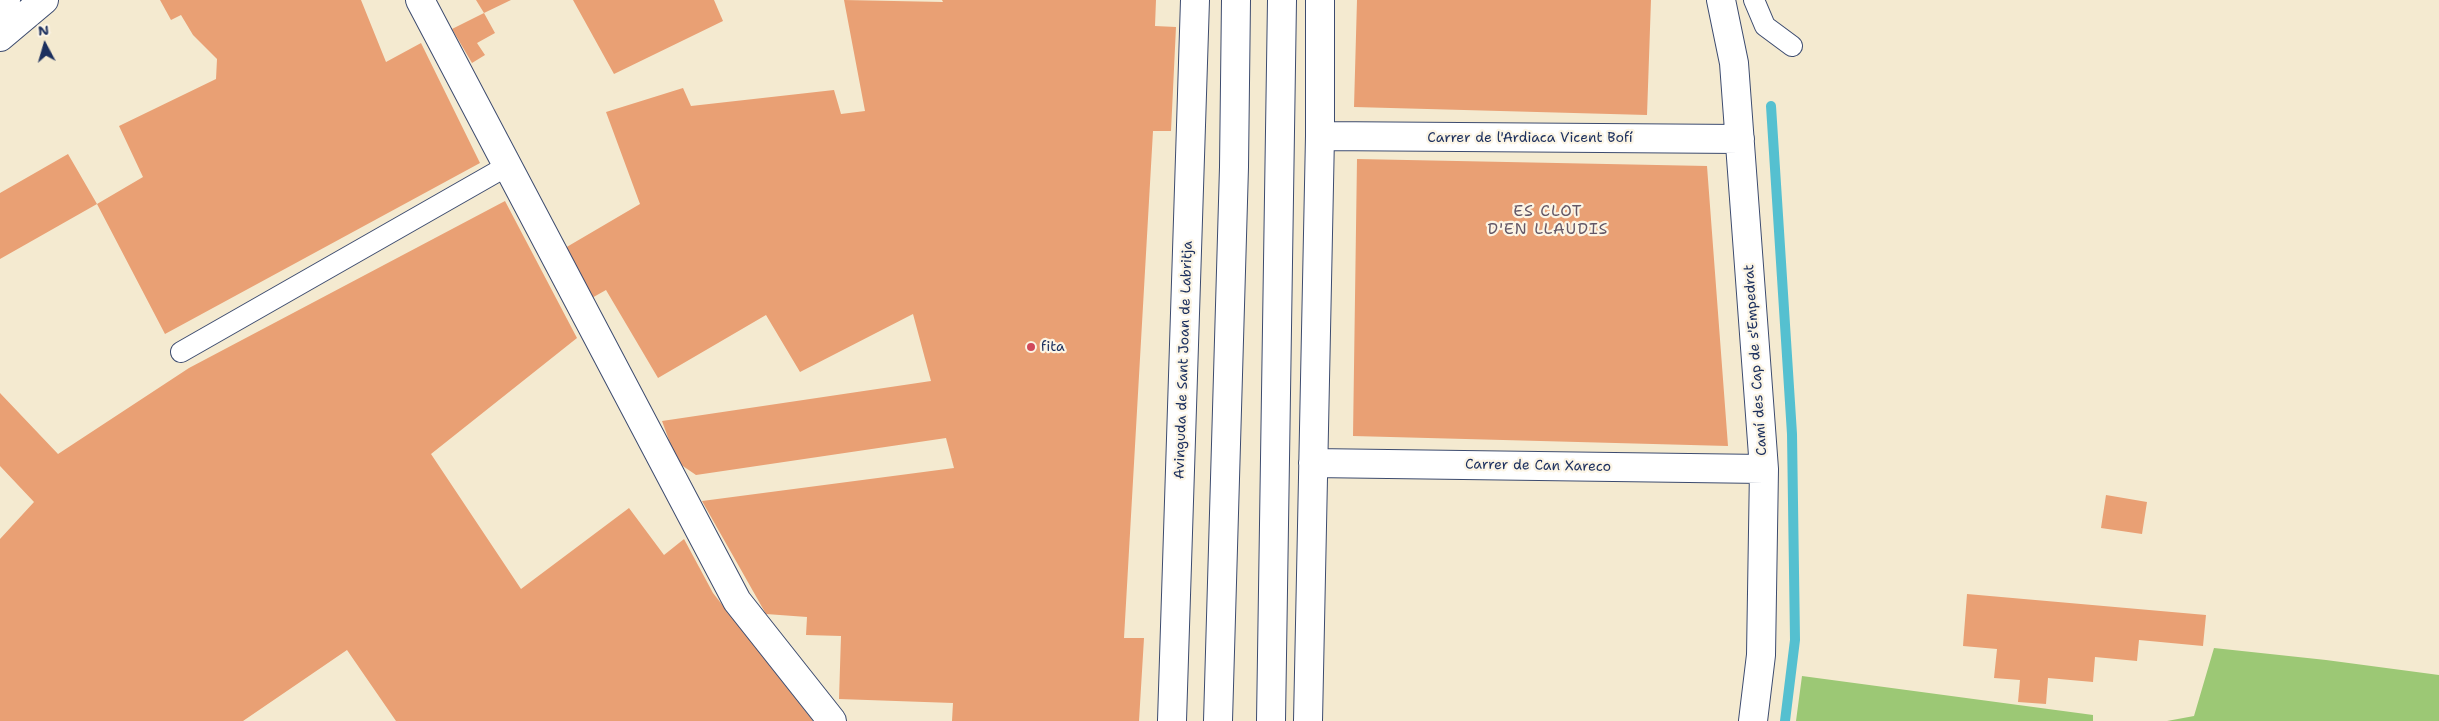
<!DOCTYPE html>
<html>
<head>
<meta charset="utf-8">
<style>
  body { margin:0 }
  #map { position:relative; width:2439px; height:721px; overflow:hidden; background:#f4ead0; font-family:"Shantell Sans",sans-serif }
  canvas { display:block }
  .north { position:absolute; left:20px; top:20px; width:50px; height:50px; -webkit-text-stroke:4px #fcf5e5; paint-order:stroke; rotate:354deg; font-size:14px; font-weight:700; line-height:20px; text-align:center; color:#1b2f5e }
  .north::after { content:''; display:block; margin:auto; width:18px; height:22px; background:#1b2f5e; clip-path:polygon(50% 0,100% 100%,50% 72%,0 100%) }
</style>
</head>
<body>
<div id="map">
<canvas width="2439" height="721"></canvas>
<div class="north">N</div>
</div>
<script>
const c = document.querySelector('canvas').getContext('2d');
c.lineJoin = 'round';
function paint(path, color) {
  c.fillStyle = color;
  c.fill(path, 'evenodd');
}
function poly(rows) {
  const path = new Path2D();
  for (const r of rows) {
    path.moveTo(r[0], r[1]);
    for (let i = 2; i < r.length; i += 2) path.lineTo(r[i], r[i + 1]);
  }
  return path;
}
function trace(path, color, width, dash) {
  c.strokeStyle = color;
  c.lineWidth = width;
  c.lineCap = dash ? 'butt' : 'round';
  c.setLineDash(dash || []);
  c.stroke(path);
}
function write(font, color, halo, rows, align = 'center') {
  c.font = font + ' "Shantell Sans",sans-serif';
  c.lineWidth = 4.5;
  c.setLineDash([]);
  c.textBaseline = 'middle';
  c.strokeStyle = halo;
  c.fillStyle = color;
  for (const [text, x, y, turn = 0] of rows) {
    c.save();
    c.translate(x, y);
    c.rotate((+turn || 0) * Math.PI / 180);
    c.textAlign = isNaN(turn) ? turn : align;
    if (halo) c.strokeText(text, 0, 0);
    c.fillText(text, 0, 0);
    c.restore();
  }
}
const green = poly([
  [2214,648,2326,660,2439,675,2439,721,2167,721,2194,716],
  [1802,676,2093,715,2093,721,1796,721]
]);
const stream = poly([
  [1771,106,1792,434,1795,640,1785,721]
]);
const building = poly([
  [160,0,361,0,386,62,421,43,480,163,165,334,97,204,0,259,0,193,68,154,97,204,143,177,119,126,216,79,217,59,193,35,181,15,171,20],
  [476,0,511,0,484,13],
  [573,0,714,0,723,21,614,74],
  [844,0,943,2,942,0,1156,0,1155,26,1176,27,1171,131,1153,131,1124,638,1144,638,1139,721,952,721,953,703,839,699,841,636,806,635,807,617,766,614,702,501,954,468,946,438,696,475,677,462,662,421,931,381,913,314,800,372,766,315,658,378,606,290,590,299,565,248,640,204,606,112,683,88,691,106,834,90,841,114,865,111],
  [1357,0,1651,0,1647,115,1354,107],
  [484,13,495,33,477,43,485,55,472,63,452,29],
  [1357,159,1707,166,1728,446,1353,436],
  [505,201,577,338,431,454,521,589,629,508,664,555,684,539,713,593,813,721,396,721,347,650,243,721,0,721,0,539,34,502,0,466,0,393,58,454,189,368],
  [2106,495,2147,502,2142,534,2101,528],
  [1967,594,2206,615,2203,646,2139,640,2137,661,2095,657,2093,682,2048,678,2046,704,2018,702,2020,680,1994,678,1997,649,1963,646]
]);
const service = poly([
  [1754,0,1765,26,1792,46],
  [181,352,507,166]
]);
const minor = poly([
  [420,0,737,601,832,721],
  [1721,0,1734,63,1764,469,1761,655,1753,721],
  [1320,136,1740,139],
  [1313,463,1764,469],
  [1172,721,1195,0],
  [1308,721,1320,136,1320,0]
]);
const secondary = poly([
  [1218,721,1234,167,1236,0],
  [1271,721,1282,0]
]);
const trunk = poly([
  [0,7,6,0],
  [0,37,44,0]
]);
const markers = [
  [1031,347,5,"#d1495b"]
];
const streetNames = [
  ["Carrer de l'Ardiaca Vicent Bofí",1530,138],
  ["Avinguda de Sant Joan de Labritja",1184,360,-88],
  ["Camí des Cap de s'Empedrat",1756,360,-94],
  ["Carrer de Can Xareco",1538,466,1]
];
const poiNames = [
  ["fita",1041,347]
];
const quarterNames = [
  ["ES CLOT",1548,212],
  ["D'EN LLAUDIS",1548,230]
];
paint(green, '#9cc875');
trace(stream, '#55c0d0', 10);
paint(building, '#e9a074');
trace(service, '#3c4b6f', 22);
trace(minor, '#3c4b6f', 30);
trace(secondary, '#3c4b6f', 30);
trace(trunk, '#3c4b6f', 30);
trace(service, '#fff', 20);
trace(minor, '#fff', 28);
trace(secondary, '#fff', 28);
trace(trunk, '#fff', 28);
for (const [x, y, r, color] of markers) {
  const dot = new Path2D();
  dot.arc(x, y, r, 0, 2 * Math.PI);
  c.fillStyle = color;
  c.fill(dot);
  trace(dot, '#fcf5e5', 2);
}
write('14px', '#1b2f5e', '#fcf5e5', streetNames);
write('14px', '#1b2f5e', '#fcf5e5', poiNames, 'left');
c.letterSpacing = '1px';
write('16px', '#635766', '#fcf5e5', quarterNames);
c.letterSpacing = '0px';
</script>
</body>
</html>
